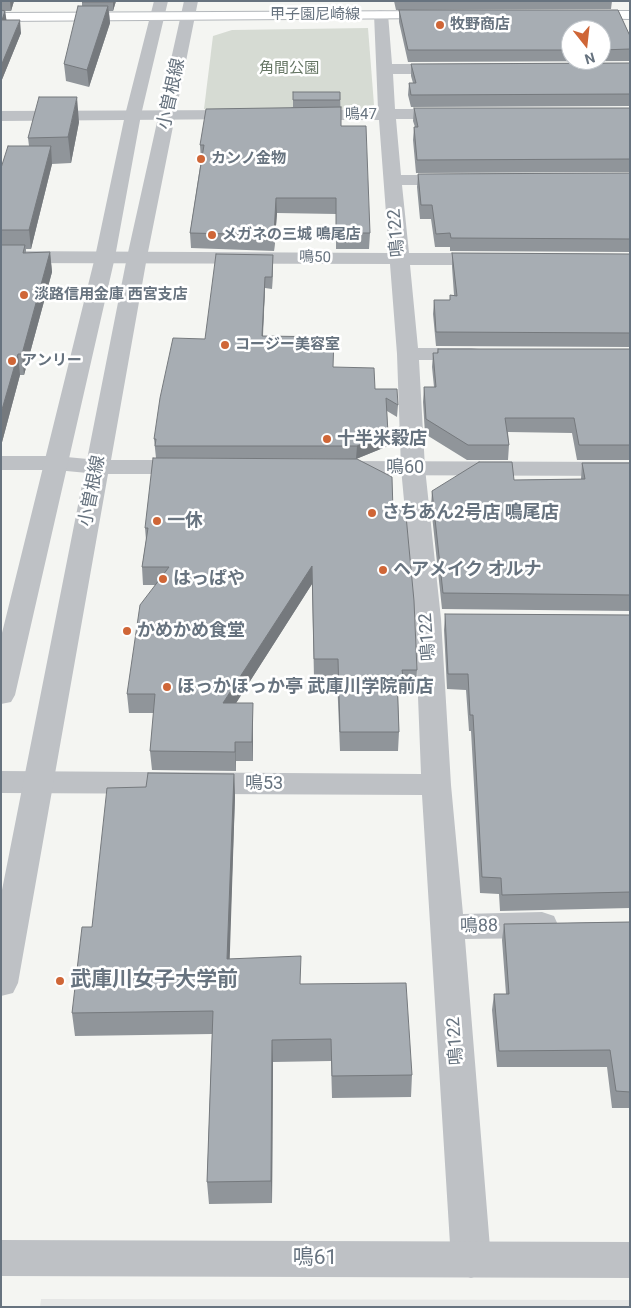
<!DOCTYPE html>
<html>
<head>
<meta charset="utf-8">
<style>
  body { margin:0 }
  #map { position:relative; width:631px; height:1308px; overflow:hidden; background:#f4f5f2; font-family:Roboto,sans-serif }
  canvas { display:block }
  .frame { position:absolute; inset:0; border:2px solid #67737f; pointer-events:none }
  .north { position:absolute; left:561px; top:20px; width:50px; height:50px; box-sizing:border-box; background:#fff; border:1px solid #c2c7cc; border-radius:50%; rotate:164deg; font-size:14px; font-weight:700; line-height:20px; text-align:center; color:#67737f }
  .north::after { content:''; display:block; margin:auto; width:18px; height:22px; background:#cf6637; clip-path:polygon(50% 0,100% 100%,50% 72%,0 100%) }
</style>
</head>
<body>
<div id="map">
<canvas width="631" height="1308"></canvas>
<div class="frame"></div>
<div class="north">N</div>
</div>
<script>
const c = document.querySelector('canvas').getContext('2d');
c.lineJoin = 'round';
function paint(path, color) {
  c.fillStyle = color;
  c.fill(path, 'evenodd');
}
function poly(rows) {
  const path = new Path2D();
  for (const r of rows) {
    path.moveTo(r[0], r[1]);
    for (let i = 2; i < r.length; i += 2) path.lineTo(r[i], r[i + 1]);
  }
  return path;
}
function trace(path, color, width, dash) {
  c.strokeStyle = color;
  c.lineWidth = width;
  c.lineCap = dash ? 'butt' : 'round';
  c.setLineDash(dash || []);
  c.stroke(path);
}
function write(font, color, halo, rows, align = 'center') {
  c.font = font + ' Roboto,"Noto Sans JP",sans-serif';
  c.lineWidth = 5;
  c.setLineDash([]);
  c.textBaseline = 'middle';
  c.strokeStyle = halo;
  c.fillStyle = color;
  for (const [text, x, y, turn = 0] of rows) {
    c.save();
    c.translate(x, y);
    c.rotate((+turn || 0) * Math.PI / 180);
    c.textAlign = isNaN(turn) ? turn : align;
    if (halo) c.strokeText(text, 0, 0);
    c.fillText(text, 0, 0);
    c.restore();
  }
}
const built = poly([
  [41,1299,630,1300,630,1307,40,1307]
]);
const green = poly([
  [368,28,374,105,361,109,204,109,213,36,232,30]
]);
const minor = poly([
  [381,10,386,11,388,14,392,64,448,64,454,66,456,69,454,72,448,74,393,74,395,109,450,109,456,110,458,114,456,118,450,119,396,119,401,175,456,175,462,176,465,180,462,184,456,185,402,185,409,253,488,253,495,255,498,259,495,263,488,265,410,265,418,348,471,348,479,349,482,354,479,359,471,360,419,360,425,468,441,619,451,785,463,914,542,912,554,916,558,925,554,934,542,938,465,939,491,1260,485,1273,471,1278,457,1273,451,1260,422,795,1,793,1,771,421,774,415,619,401,468,397,354,390,264,1,263,1,251,389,253,379,120,303,120,297,119,295,115,297,111,303,110,378,109,374,14,376,11,381,10],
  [242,110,248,111,250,115,248,119,1,121,1,111,242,110],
  [1,456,56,456,98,460,106,462,110,467,106,472,98,474,56,470,1,470,1,456]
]);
const tertiary = poly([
  [154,1,168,1,141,115,115,257,15,695,11,702,1,704,1,637,95,257,125,115,154,1],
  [184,1,198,1,147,257,111,460,189,460,197,462,201,467,197,472,189,474,108,474,18,983,13,993,1,996,1,895,127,257,184,1],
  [337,461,630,462,630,476,337,475,329,473,325,468,329,463,337,461],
  [1,1240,630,1242,630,1278,1,1276,1,1240]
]);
const secondary = poly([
  [437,11,442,12,444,15,442,18,1,21,1,13,437,11],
  [583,11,630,11,630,19,578,18,576,15,578,12,583,11]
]);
const wall = poly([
  [1,1,14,1,11,11,5,11,6,20,21,33,1,82],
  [116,1,113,11,109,11,110,23,89,87,66,81,64,64,82,6,82,2],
  [394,1,612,1,611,9,396,10],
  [399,10,618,10,630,36,630,49,629,49,630,49,630,61,408,62,399,22],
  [571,30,601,30,601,60,571,60],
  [630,63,630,106,411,107,408,95,409,83,413,83,411,76,411,64],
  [293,92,340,92,341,126,370,233,369,249,336,249,336,214,277,213,274,251,191,248,190,233,201,160,200,145,293,107],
  [414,108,630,108,630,172,416,173,413,140,414,127,415,127,413,121],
  [79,122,71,163,52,164,31,249,26,249,26,253,50,252,52,272,24,375,20,375,1,446,1,168,29,146,28,138],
  [630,173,630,252,450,251,450,247,435,247,431,219,420,219,417,187,418,174],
  [452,253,630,254,630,347,436,346,433,314,434,300,450,300,450,295,454,295,452,267],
  [273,255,272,289,265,288,263,336,333,367,375,389,398,405,397,417,387,411,388,446,356,459,156,458,154,439,205,339],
  [438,349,630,349,630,460,577,460,572,433,508,432,509,445,508,460,467,460,425,434,423,402,424,387,434,387,432,367,433,353,437,353],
  [582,463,630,463,630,611,442,609,431,506,432,491,514,480,581,479],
  [393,512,417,670,416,689,402,689,402,695,398,695,399,732,398,751,340,751,337,678,314,678,312,584,236,703,253,721,253,761,236,761,236,771,152,770,150,751,154,713,129,713,127,694,155,585,143,585,142,567,146,540,145,528],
  [445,614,630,615,630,908,500,911,499,894,480,893,471,731,469,731,466,690,447,689,444,630],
  [234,774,235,796,229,959,301,984,412,1075,411,1097,332,1098,331,1061,273,1062,272,1203,209,1204,207,1182,212,1034,75,1036,72,1013,92,927,146,787],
  [630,922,630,1108,612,1108,607,1067,497,1067,492,1010,494,994,506,994,502,940,504,924]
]);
const shadedWall = poly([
  [10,1,14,1,11,11],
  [113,1,116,1,113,11],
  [108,6,110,23,89,87,87,70],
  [5,11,7,23,2,20],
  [20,20,21,33,1,82,1,66],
  [77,97,79,122,71,163,68,137],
  [51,146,52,164,31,249,29,230],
  [276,198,277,213,274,251,274,235],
  [50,252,52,272,24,375,22,354],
  [273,255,273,266,272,289,272,277],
  [265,277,265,288,262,348,262,336],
  [18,354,20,375,1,446,1,413],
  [388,433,388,446,356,459,357,446],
  [312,566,312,584,224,722,223,703],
  [253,703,253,761,252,742],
  [235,742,236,761,236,771,235,752],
  [234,774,235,796,229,981,227,959],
  [272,1040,273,1062,272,1203,271,1181]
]);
const building = poly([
  [82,1,113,1,113,2,82,2,82,1],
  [78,6,108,6,87,70,64,64,78,6],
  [1,10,5,11,2,20,20,20,1,66,1,10],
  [399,10,618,10,630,36,630,49,601,50,601,30,571,30,571,50,408,50,399,10],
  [630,63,630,94,411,95,409,83,416,83,411,64,630,63],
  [293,92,340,92,340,100,293,100,293,92],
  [39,97,77,97,68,137,28,138,39,97],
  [341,107,341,126,366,126,370,233,336,233,336,198,276,198,274,235,190,233,204,145,200,145,206,109,341,107],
  [414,108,630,108,630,159,417,160,414,127,418,127,414,108],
  [8,146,51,146,29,230,1,230,1,168,8,146],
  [630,173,630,239,451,238,450,233,436,234,432,205,421,205,418,174,630,173],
  [1,245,25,245,23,253,50,252,22,354,18,354,1,413,1,245],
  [452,253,630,254,630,333,436,332,434,300,450,300,450,295,457,296,452,253],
  [216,254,273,255,272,277,265,277,262,336,334,337,333,367,374,368,375,389,397,389,398,405,386,398,388,433,357,446,155,446,156,439,154,439,160,398,173,338,205,339,216,254],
  [438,349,630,349,630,445,579,445,574,418,505,418,509,445,468,445,426,419,424,387,436,387,433,353,438,353,438,349],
  [153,458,357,459,392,477,393,512,405,505,414,601,417,670,402,670,403,676,397,676,399,732,340,732,338,659,314,659,312,566,223,703,253,703,252,742,235,742,235,752,150,751,155,694,127,694,140,605,169,567,142,567,148,528,145,528,153,458],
  [479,462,512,462,514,480,585,479,582,463,630,463,630,595,443,593,432,491,479,462],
  [445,614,630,615,630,892,502,895,501,878,482,877,473,715,470,715,468,674,448,674,445,614],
  [148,773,234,774,227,959,301,956,300,984,406,983,412,1075,332,1076,331,1039,272,1040,271,1181,207,1182,213,1011,72,1013,82,927,92,927,107,788,146,787,148,773],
  [630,922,630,1092,616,1091,610,1050,499,1051,494,994,509,994,504,924,630,922]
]);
const markers = [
  [440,25,5,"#cf6637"],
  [201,159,5,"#cf6637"],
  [212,235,5,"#cf6637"],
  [24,295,5,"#cf6637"],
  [225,345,5,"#cf6637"],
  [12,361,5,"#cf6637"],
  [327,439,5,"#cf6637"],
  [372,513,5,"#cf6637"],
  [157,521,5,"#cf6637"],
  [383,570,5,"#cf6637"],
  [163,579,5,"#cf6637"],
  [127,631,5,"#cf6637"],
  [167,687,5,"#cf6637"],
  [60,981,5,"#cf6637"]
];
const farStreetnames = [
  ["甲子園尼崎線",315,15],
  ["鳴47",361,115],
  ["鳴50",315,258,1]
];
const farPoinames = [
  ["牧野商店",450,25],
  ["カンノ金物",211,159],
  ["メガネの三城 鳴尾店",222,235],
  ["淡路信用金庫 西宮支店",34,295],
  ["コージー美容室",235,345],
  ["アンリー",22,361]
];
const farParknames = [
  ["角間公園",289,69]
];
const streetNames = [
  ["小曽根線",172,94,-78],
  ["鳴122",397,233,-95],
  ["鳴60",405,468],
  ["小曽根線",93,491,-79],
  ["鳴122",428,637,-94],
  ["鳴53",264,784],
  ["鳴88",479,927,-1],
  ["鳴122",456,1041,-94]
];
const poiNames = [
  ["十半米穀店",337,439],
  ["さちあん2号店 鳴尾店",382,513],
  ["一休",167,521],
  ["ヘアメイク オルナ",393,570],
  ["はっぱや",173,579],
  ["かめかめ食堂",137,631],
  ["ほっかほっか亭 武庫川学院前店",177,687]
];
const nearPoinames = [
  ["武庫川女子大学前",70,981]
];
const nearStreetnames = [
  ["鳴61",315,1259]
];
paint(built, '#e5e6e5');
paint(green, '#d6dbd3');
trace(secondary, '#b3b7bb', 2);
paint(minor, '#bec1c5');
paint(tertiary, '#bec1c5');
paint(secondary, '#fff');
paint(wall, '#90959a');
paint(shadedWall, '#75797d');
paint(building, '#a7adb3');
trace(building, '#75797d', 1);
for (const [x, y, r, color] of markers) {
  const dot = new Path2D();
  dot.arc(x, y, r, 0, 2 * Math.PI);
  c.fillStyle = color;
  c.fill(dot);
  trace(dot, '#fff', 2);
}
write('15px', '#67737f', '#fff', farStreetnames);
write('bold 15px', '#67737f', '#fff', farPoinames, 'left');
write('15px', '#677765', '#fff', farParknames);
write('18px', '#67737f', '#fff', streetNames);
write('bold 18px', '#67737f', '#fff', poiNames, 'left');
write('bold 21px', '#67737f', '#fff', nearPoinames, 'left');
write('21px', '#67737f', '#fff', nearStreetnames);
</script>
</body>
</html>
